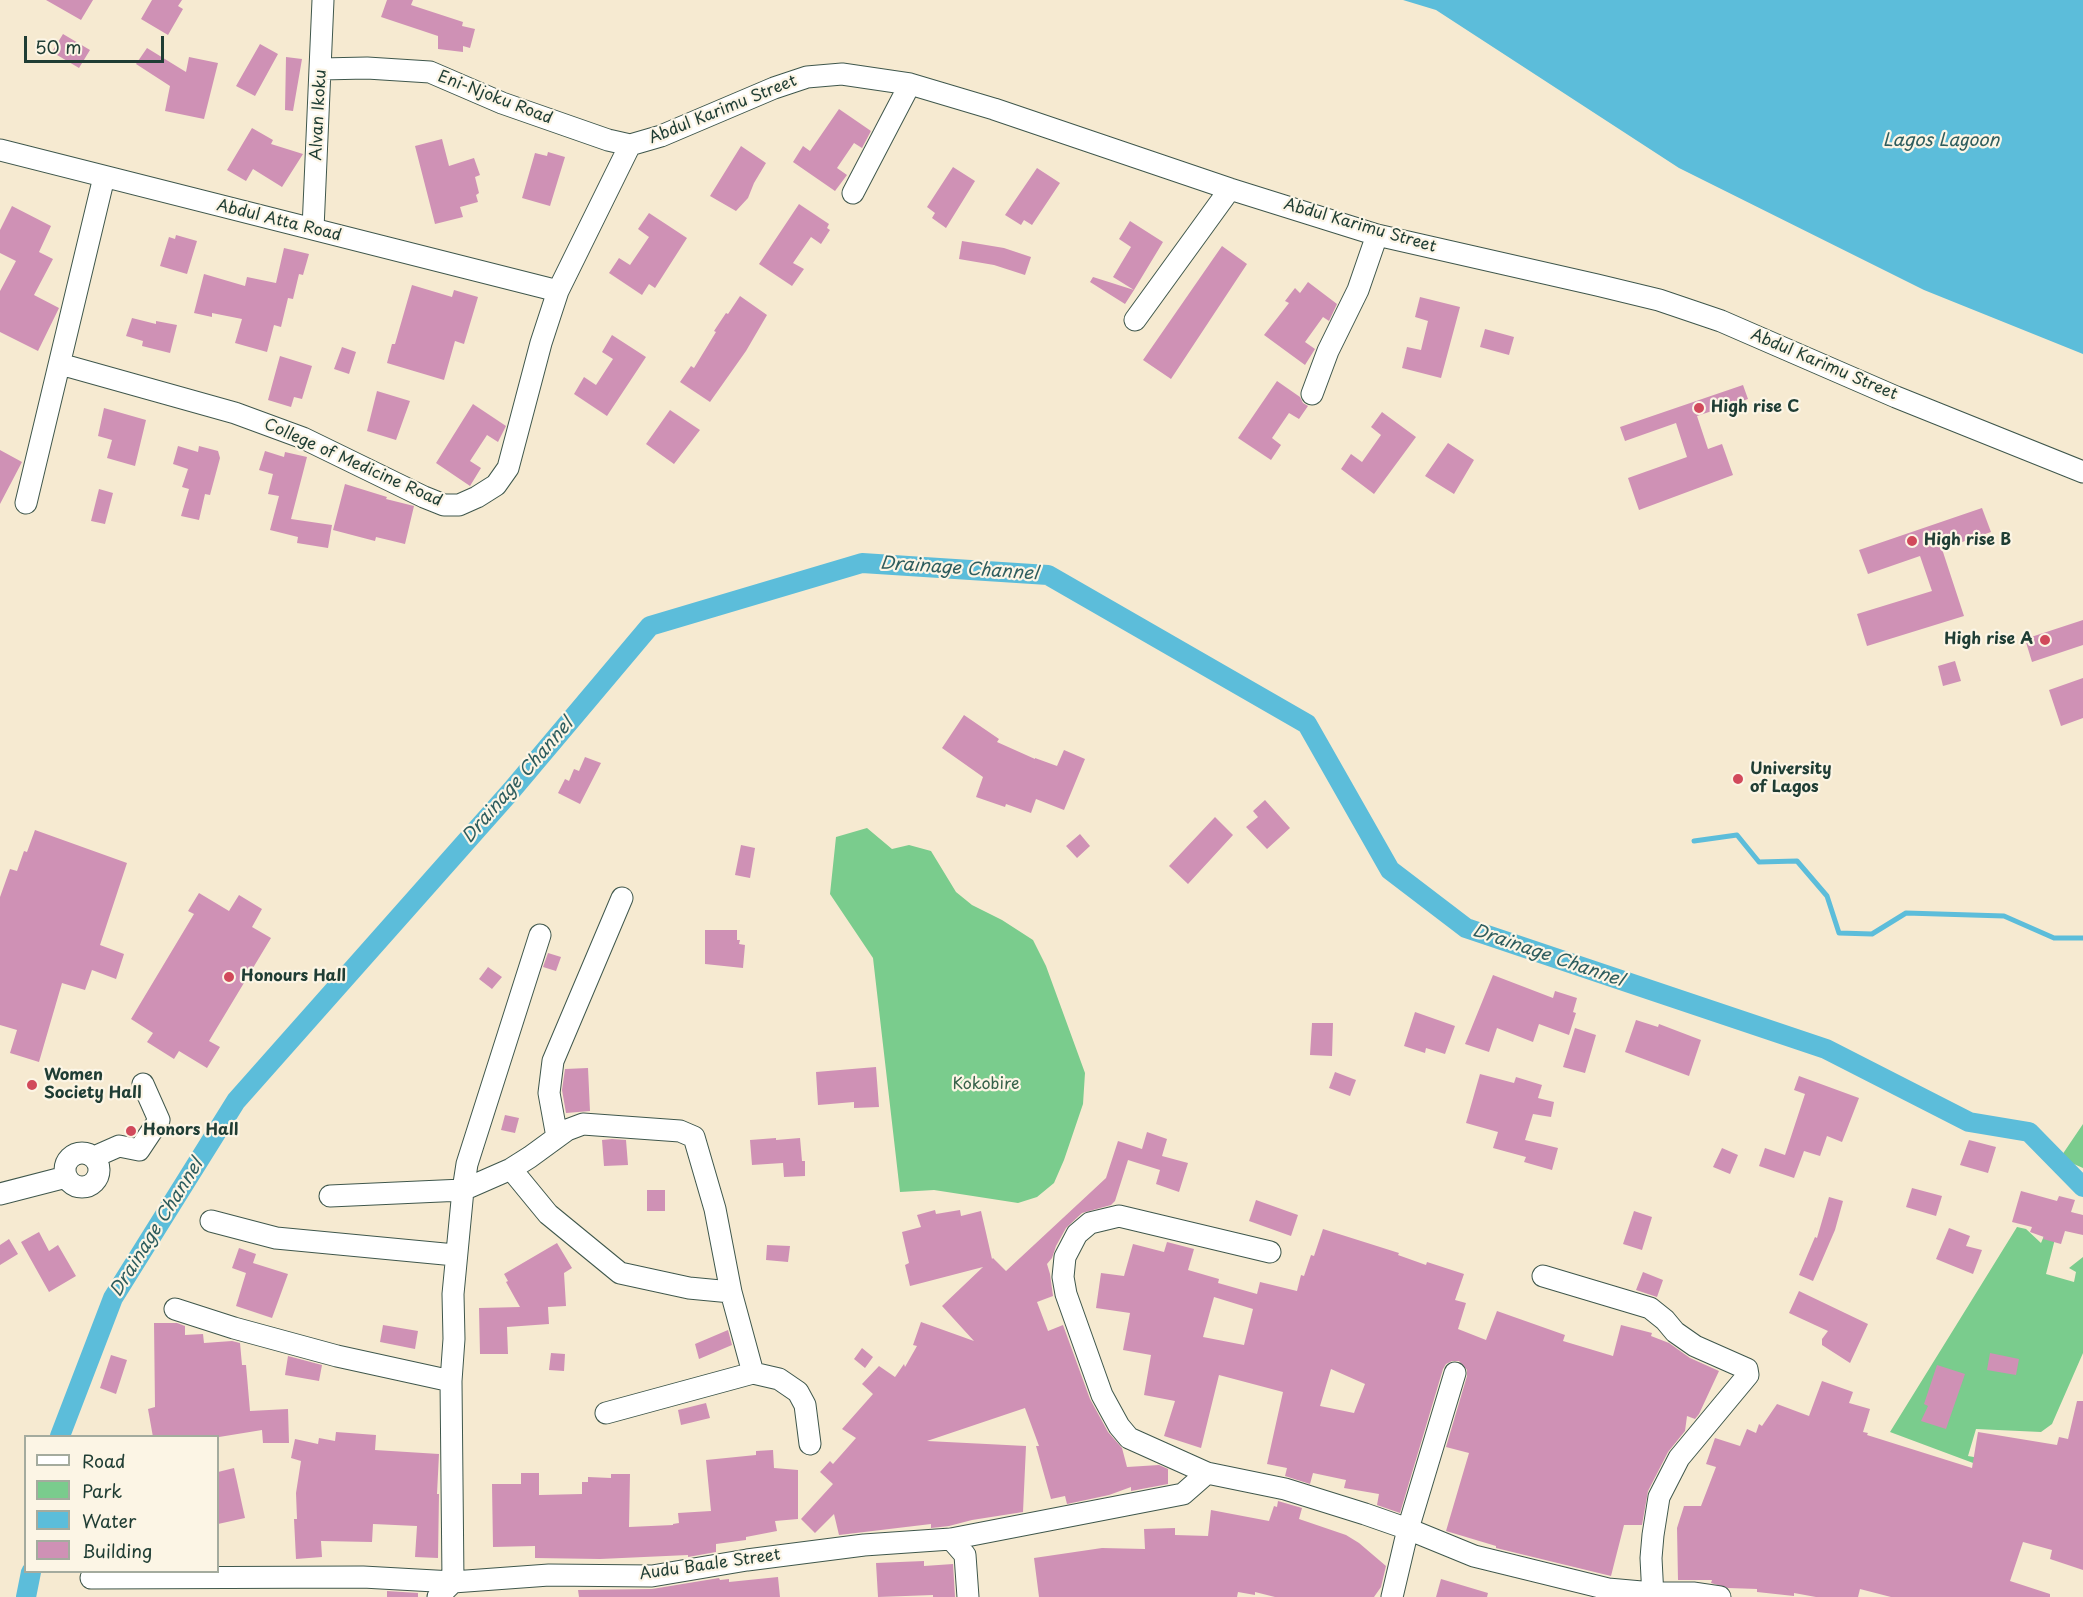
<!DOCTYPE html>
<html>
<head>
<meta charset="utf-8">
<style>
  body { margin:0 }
  #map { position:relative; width:2083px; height:1597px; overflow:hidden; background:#f6ead1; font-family:"Playpen Sans",sans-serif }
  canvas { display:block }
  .legend { position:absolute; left:24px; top:1435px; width:195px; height:138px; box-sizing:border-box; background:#fcf5e5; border:2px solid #a4ab9e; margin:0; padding:8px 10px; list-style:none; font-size:18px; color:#1f3d34 }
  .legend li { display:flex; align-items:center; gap:12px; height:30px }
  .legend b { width:30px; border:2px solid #a4ab9e }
  .scale { position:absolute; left:24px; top:36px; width:140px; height:27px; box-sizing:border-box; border:3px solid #1f3d34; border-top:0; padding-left:8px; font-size:18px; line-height:21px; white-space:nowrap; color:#1f3d34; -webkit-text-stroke:4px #fcf5e5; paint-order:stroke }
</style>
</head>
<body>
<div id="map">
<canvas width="2083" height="1597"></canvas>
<ul class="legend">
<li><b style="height:8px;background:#fff"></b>Road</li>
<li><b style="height:16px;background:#7acc8d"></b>Park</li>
<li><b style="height:16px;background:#5cbdda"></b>Water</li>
<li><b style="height:16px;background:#cf91b5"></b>Building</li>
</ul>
<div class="scale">50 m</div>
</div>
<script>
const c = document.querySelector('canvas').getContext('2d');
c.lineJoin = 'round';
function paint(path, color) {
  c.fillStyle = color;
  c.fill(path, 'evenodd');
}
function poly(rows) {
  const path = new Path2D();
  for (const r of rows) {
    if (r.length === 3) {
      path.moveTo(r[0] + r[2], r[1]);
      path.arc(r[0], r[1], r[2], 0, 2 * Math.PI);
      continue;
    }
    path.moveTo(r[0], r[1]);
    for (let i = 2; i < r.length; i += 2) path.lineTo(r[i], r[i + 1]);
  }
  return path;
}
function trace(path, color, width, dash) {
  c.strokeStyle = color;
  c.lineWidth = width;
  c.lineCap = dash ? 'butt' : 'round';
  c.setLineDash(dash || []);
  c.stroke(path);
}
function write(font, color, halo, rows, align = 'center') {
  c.font = font + ' "Playpen Sans",sans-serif';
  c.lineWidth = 4.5;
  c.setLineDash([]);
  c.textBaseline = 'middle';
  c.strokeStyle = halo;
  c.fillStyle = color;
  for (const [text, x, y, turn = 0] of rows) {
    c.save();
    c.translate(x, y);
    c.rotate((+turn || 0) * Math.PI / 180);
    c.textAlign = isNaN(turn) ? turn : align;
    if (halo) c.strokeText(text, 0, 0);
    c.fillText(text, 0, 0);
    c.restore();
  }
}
const green = poly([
  [867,828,892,849,909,845,931,851,956,892,972,905,1002,920,1033,940,1046,966,1085,1073,1083,1104,1064,1160,1054,1183,1037,1197,1018,1203,934,1190,900,1192,873,958,830,894,836,837],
  [2083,1124,2083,1168,2060,1158],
  [2017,1227,2026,1229,2041,1243,2046,1231,2056,1235,2046,1274,2074,1282,2076,1272,2069,1268,2083,1257,2083,1353,2052,1424,2041,1432,1976,1429,1968,1456,2008,1463,2008,1476,1890,1432]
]);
const water = poly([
  [1403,0,2083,0,2083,354,1924,290,1679,168,1436,10]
]);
const stream = poly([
  [1694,841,1737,835,1759,862,1797,861,1827,896,1839,933,1872,934,1906,913,2004,916,2054,938,2083,938]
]);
const canal = poly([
  [60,1436,113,1298,236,1101,511,791,650,626,862,563,1048,575,1307,724,1390,870,1466,928,1826,1049,1969,1122,2029,1132,2083,1187],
  [26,1597,31,1572]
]);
const building = poly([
  [46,0,93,0,81,20],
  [152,0,182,0,178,6,183,9,168,35,141,19],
  [387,0,413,0,411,5,463,22,462,26,475,29,470,48,463,46,463,52,438,49,438,36,381,17],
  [63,34,90,50,79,68,52,52],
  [260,44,278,54,255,96,236,86],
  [147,48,186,72,189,57,218,63,204,119,165,111,170,86,136,64],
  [286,57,302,59,293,111,285,110],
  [839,109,871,131,862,148,854,143,837,168,847,175,835,191,793,162,803,146,810,151],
  [252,128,273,140,271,144,303,154,282,187,253,169,246,181,227,170],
  [442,139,449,166,474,158,480,175,475,177,479,193,476,195,478,202,460,207,463,217,435,224,415,146],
  [741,146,766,163,754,183,748,198,736,211,710,196],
  [548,152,565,157,550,206,522,198,535,153,547,156],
  [953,167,975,181,946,228,932,218,935,213,927,207],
  [1037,168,1060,183,1032,225,1024,220,1021,225,1005,215],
  [799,204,829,224,827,228,830,230,821,244,811,237,793,263,804,269,792,286,759,264],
  [12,206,51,226,39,252,53,259,34,295,59,308,38,351,0,332,0,291,16,261,0,253,0,230],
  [649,213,687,238,655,288,649,284,642,295,609,273,619,258,630,265,649,237,638,229],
  [1130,221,1163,242,1134,290,1113,277,1131,247,1119,239],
  [176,235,197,241,187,274,160,266,169,237,175,239],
  [962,241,1004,248,1031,257,1025,275,994,265,959,259],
  [1222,246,1247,264,1171,379,1143,360],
  [284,248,309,254,303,275,299,274,293,299,288,298,281,327,274,325,267,352,235,343,242,319,212,313,212,317,194,313,204,274,245,286,247,277,276,283],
  [1093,277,1134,290,1125,304,1090,282],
  [1308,282,1337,304,1329,321,1323,317,1305,342,1315,349,1305,365,1264,335,1289,303,1285,301,1295,288,1300,293],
  [412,285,452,297,454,290,478,297,464,344,455,341,444,380,387,363,392,344,395,344],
  [740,296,767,315,746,351,710,402,680,382,691,366,694,368,716,332,714,331,726,313,728,314],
  [1420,297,1460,307,1441,378,1402,368,1407,347,1421,350,1428,321,1415,317],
  [132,318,156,324,156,321,177,325,170,353,142,346,143,341,126,336],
  [1485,329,1514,337,1509,355,1480,347],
  [612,335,646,357,607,416,574,394,584,377,596,385,613,359,602,352],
  [342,347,356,352,349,374,334,369],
  [280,356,312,366,302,399,294,397,291,407,268,400],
  [1277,381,1300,397,1303,403,1308,406,1299,419,1289,413,1272,438,1281,445,1271,460,1238,438],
  [1743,385,1748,399,1697,416,1708,449,1722,444,1733,475,1639,510,1628,478,1687,457,1676,423,1625,441,1620,427],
  [377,391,410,401,396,440,367,431],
  [473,404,506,426,498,442,487,435,470,461,481,468,470,486,436,463],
  [104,408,146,420,135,466,107,458,112,440,98,436],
  [670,410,700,430,674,464,646,444],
  [1382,412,1416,437,1374,494,1341,469,1351,454,1362,462,1381,435,1371,427],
  [1448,443,1474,460,1454,494,1425,476],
  [178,446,198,452,199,446,218,451,220,458,210,495,205,494,199,520,181,516,189,489,182,487,188,469,173,464],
  [0,450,22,462,0,504],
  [265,451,284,457,285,452,307,457,291,519,332,525,328,548,297,543,298,537,270,530,279,496,268,494,273,474,259,470],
  [345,484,387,497,386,499,414,506,405,544,376,537,375,541,333,530],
  [99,489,113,493,105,524,91,521],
  [1982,508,1991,532,1942,549,1964,616,1867,646,1857,614,1932,591,1920,556,1868,574,1859,550],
  [2083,620,2083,645,2032,662,2025,639],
  [1955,661,1961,681,1943,686,1938,666],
  [2083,678,2083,718,2061,726,2049,690],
  [964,715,999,739,997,742,1035,759,1035,758,1057,766,1064,750,1085,759,1064,810,1036,799,1031,813,1006,804,1005,807,976,797,983,777,942,748],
  [585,757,601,763,580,804,558,793,565,779,569,781,574,769,579,771],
  [1265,800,1290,828,1267,849,1246,827,1258,817,1253,811],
  [1215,817,1233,835,1188,884,1169,866],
  [35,830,127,863,100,945,124,954,116,979,92,970,85,990,62,983,39,1062,10,1053,17,1030,0,1025,0,897,10,869,17,871,24,851,27,852],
  [1080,834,1090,846,1077,858,1066,846],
  [741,845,755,848,750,878,735,875],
  [199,893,229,911,239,895,262,909,252,927,271,938,209,1041,220,1047,207,1068,179,1051,174,1059,147,1042,153,1033,131,1019,194,914,188,911],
  [705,930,737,930,737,940,740,940,739,944,745,945,743,968,705,964],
  [548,953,561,957,556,971,543,967],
  [488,967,502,977,492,989,479,979],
  [1493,975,1553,998,1555,991,1577,998,1573,1012,1576,1013,1569,1035,1539,1024,1533,1042,1497,1028,1489,1052,1465,1044],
  [1415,1012,1455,1026,1445,1054,1426,1048,1425,1053,1404,1046],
  [1636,1020,1658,1027,1659,1024,1701,1040,1689,1076,1625,1052],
  [1312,1023,1333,1023,1332,1056,1310,1055],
  [1575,1028,1596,1035,1585,1073,1563,1067],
  [876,1067,879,1107,854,1108,854,1102,818,1105,816,1072],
  [588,1068,590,1111,566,1113,562,1090,565,1069],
  [1335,1072,1356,1080,1350,1096,1329,1088],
  [1480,1074,1514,1083,1516,1077,1542,1085,1538,1098,1554,1102,1551,1117,1533,1114,1525,1140,1558,1148,1552,1170,1524,1162,1526,1157,1493,1148,1498,1132,1466,1123],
  [1799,1076,1859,1098,1842,1142,1827,1136,1820,1156,1804,1151,1794,1178,1759,1166,1765,1148,1785,1155,1805,1094,1794,1090],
  [505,1115,519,1118,515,1133,501,1130],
  [1147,1132,1167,1139,1162,1156,1188,1163,1179,1192,1156,1184,1160,1170,1128,1160,1115,1201,1111,1205,1082,1213,1066,1228,1056,1246,1052,1258,1047,1264,1050,1274,1053,1296,1037,1302,1048,1331,1063,1325,1090,1399,1108,1432,1122,1448,1127,1467,1159,1465,1168,1469,1168,1484,1131,1491,1131,1487,1109,1495,1067,1504,1065,1496,1051,1499,1036,1446,1039,1446,1025,1408,927,1441,1026,1446,1023,1512,972,1520,949,1526,931,1528,931,1524,839,1535,834,1514,815,1533,801,1519,833,1484,820,1472,830,1461,833,1464,856,1438,842,1429,873,1394,862,1384,879,1366,895,1377,904,1364,905,1367,917,1346,913,1345,921,1322,974,1341,942,1306,983,1267,910,1286,905,1265,909,1263,902,1232,921,1227,917,1215,935,1210,936,1214,960,1210,961,1216,981,1211,992,1259,993,1258,1006,1271,1106,1178,1118,1141,1142,1149],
  [776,1138,776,1140,800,1138,802,1161,805,1161,805,1176,784,1177,783,1163,752,1165,750,1140],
  [612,1139,626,1140,628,1165,604,1166,602,1140],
  [1969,1140,1996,1147,1988,1173,1960,1165],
  [1722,1148,1738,1155,1730,1174,1713,1167],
  [1912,1188,1942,1196,1936,1216,1906,1207],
  [647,1190,665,1190,665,1211,647,1211],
  [2021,1191,2057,1201,2059,1196,2075,1200,2071,1212,2083,1215,2083,1235,2065,1231,2061,1244,2043,1239,2044,1237,2030,1232,2032,1227,2012,1222],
  [1829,1197,1843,1201,1835,1230,1813,1281,1799,1275,1815,1237,1817,1238],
  [1256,1200,1298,1215,1291,1236,1249,1221],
  [1634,1211,1652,1217,1642,1250,1623,1244],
  [1949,1228,1970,1236,1966,1246,1982,1250,1973,1274,1936,1259],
  [1323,1229,1399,1253,1398,1255,1426,1265,1427,1262,1464,1274,1455,1300,1466,1303,1458,1329,1486,1340,1497,1311,1565,1335,1563,1341,1613,1356,1621,1325,1652,1333,1651,1336,1669,1343,1690,1358,1719,1371,1699,1414,1695,1419,1687,1416,1685,1431,1668,1452,1648,1491,1642,1525,1624,1525,1611,1576,1496,1548,1496,1546,1446,1531,1469,1453,1446,1447,1467,1376,1467,1370,1459,1361,1452,1361,1446,1364,1443,1369,1400,1513,1377,1505,1379,1494,1344,1488,1346,1480,1313,1473,1310,1484,1285,1476,1287,1468,1267,1464,1283,1392,1219,1375,1201,1448,1164,1436,1175,1401,1144,1395,1151,1355,1123,1350,1130,1313,1096,1308,1101,1273,1124,1276,1133,1244,1164,1252,1167,1242,1194,1249,1188,1270,1219,1279,1218,1283,1257,1294,1260,1282,1297,1291,1301,1275,1304,1276,1311,1255,1314,1256],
  [1214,1297,1253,1309,1244,1345,1203,1337],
  [1331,1369,1365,1384,1354,1413,1320,1406],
  [39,1232,49,1251,58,1245,76,1276,49,1292,21,1242],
  [9,1239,18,1254,0,1265,0,1245],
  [557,1243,572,1268,564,1273,566,1306,548,1307,549,1324,507,1327,508,1354,480,1354,479,1308,520,1307,506,1282,508,1281,504,1274],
  [767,1245,790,1246,788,1262,766,1260],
  [239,1248,256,1254,253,1263,288,1274,272,1318,236,1306,246,1273,232,1268],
  [1643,1272,1663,1280,1657,1297,1636,1290],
  [1799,1291,1868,1324,1850,1363,1822,1345,1822,1339,1828,1331,1789,1313],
  [154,1323,177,1323,185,1326,185,1335,203,1334,204,1343,232,1341,240,1343,242,1365,246,1365,250,1411,288,1409,289,1443,263,1443,262,1430,219,1437,153,1437,148,1409,155,1407],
  [383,1325,418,1331,415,1349,380,1342],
  [728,1330,732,1345,699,1359,695,1344],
  [862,1348,873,1357,865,1368,854,1359],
  [551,1353,565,1354,564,1371,549,1370],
  [1990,1353,2019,1359,2016,1375,1987,1370],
  [111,1355,127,1360,116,1394,100,1388],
  [288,1356,322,1365,319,1381,285,1375],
  [1937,1365,1965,1374,1946,1429,1921,1421,1928,1406,1924,1404],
  [1822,1381,1853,1392,1849,1403,1870,1409,1863,1432,1868,1433,1867,1435,1972,1468,1978,1432,2057,1445,2059,1437,2068,1439,2077,1401,2083,1401,2083,1570,2050,1559,2052,1550,2023,1542,2010,1581,2050,1594,2050,1597,1891,1597,1860,1589,1858,1597,1816,1597,1794,1593,1794,1596,1757,1592,1757,1589,1728,1588,1711,1583,1712,1580,1678,1580,1677,1528,1684,1506,1701,1506,1716,1467,1706,1464,1715,1438,1740,1446,1747,1429,1756,1433,1759,1424,1762,1426,1777,1404,1809,1416],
  [706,1403,710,1418,681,1425,678,1410],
  [336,1432,376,1435,375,1450,439,1454,437,1494,439,1494,438,1558,415,1557,417,1526,373,1524,372,1542,321,1541,322,1557,296,1559,294,1519,297,1519,296,1493,301,1461,291,1458,295,1439,318,1444,319,1438,335,1441],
  [773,1450,774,1468,798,1470,798,1519,775,1521,777,1531,746,1537,746,1540,716,1544,716,1552,688,1557,688,1555,600,1559,535,1558,535,1546,493,1547,492,1484,521,1484,521,1473,539,1473,539,1495,582,1494,582,1482,588,1482,588,1477,611,1478,611,1474,630,1474,629,1527,673,1525,673,1524,679,1523,678,1513,711,1511,706,1460,756,1455,756,1451],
  [234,1468,245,1518,218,1524,218,1472],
  [1278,1501,1302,1508,1299,1519,1346,1535,1359,1543,1386,1566,1381,1587,1374,1597,1275,1597,1255,1592,1255,1595,1238,1592,1237,1597,1039,1597,1034,1558,1102,1548,1145,1549,1144,1529,1175,1528,1175,1535,1208,1536,1211,1510,1269,1521,1274,1506,1277,1507],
  [924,1561,924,1566,953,1564,955,1597,933,1597,933,1595,878,1597,876,1563],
  [778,1577,780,1597,579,1597,578,1590,652,1589,719,1578,720,1580,729,1579,729,1582],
  [1441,1579,1488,1593,1487,1597,1436,1597],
  [387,1591,418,1593,418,1597,387,1597]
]);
const minor = poly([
  [321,69,367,68,430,72,502,103,608,140,630,145],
  [630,145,661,136,774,88,807,77,842,74,910,84,994,109,1230,189,1377,235,1597,285,1659,300,1721,321,1896,397,2083,472],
  [0,150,558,291],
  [853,193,910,84],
  [313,229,323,0],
  [1135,320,1230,189],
  [60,364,235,413,303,438,424,497,444,505,459,505,477,497,496,485,508,468,541,343,558,291,630,145],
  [1312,394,1328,351,1358,290,1377,235],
  [26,503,104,177],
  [557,1137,549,1093,553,1061,622,898],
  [82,1170,17],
  [94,1157,119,1146,139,1150,159,1120,143,1084],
  [511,1169,548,1214,620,1273,689,1288,731,1292],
  [0,1194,66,1177],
  [330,1196,463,1190,511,1169,530,1157,567,1130,583,1124,680,1131,694,1137,715,1209,731,1292,753,1373,779,1379,798,1392,805,1405,810,1444],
  [211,1221,276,1238,455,1255],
  [1270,1252,1119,1216,1090,1223,1077,1234,1065,1257,1063,1277,1066,1294,1102,1395,1119,1426,1129,1438,1207,1473,1285,1489,1365,1514,1408,1529,1474,1556,1608,1589,1653,1593,1693,1593,1720,1597],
  [1543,1276,1650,1308,1665,1320,1675,1332,1695,1346,1747,1369,1748,1375,1679,1458,1659,1497,1653,1535,1651,1558,1653,1597],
  [175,1309,234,1328,337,1356,451,1381],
  [606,1413,753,1373],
  [951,1539,965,1555,968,1597],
  [91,1578,363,1577,453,1582,549,1575,652,1576,747,1560,864,1545,951,1539,1183,1494,1207,1473],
  [438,1597,453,1582,451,1381,454,1339,453,1294,463,1190,467,1164,540,935],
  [1392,1597,1408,1529,1455,1373]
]);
const markers = [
  [1699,408,6,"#d1495b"],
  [1912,541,6,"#d1495b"],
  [2045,640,6,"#d1495b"],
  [1738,779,6,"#d1495b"],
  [229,977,6,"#d1495b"],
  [32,1085,6,"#d1495b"],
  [131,1131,6,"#d1495b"]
];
const streetNames = [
  ["Eni-Njoku Road",495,98,21],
  ["Abdul Karimu Street",723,110,-22],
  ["Alvan Ikoku",319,115,-87],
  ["Abdul Atta Road",279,221,14],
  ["Abdul Karimu Street",1360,226,16],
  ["Abdul Karimu Street",1824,365,23],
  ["College of Medicine Road",353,463,24],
  ["Audu Baale Street",710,1565,-8]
];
const poiNames = [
  ["High rise C",1711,408],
  ["High rise B",1924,541],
  ["High rise A",2033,640,"right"],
  ["University",1750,770],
  ["of Lagos",1750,788],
  ["Honours Hall",241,977],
  ["Women",44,1076],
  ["Society Hall",44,1094],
  ["Honors Hall",143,1131]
];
const parkNames = [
  ["Kokobire",986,1085]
];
const waterNames = [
  ["Lagos Lagoon",1941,141],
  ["Drainage Channel",959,569,4],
  ["Drainage Channel",518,781,-49],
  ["Drainage Channel",1548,956,19],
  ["Drainage Channel",157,1228,-58]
];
paint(green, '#7acc8d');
paint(water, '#5cbdda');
trace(stream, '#5cbdda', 5);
trace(canal, '#5cbdda', 20);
paint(building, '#cf91b5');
trace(minor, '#3f574c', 23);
trace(minor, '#fff', 21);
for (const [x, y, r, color] of markers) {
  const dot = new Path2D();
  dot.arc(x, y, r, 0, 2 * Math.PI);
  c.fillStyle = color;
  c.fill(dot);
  trace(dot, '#fcf5e5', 2);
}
write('16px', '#1f3d34', '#fcf5e5', streetNames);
write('bold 16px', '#1f3d34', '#fcf5e5', poiNames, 'left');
write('16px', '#36614a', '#fcf5e5', parkNames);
write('italic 18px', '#2e5d5e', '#fcf5e5', waterNames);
</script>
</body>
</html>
